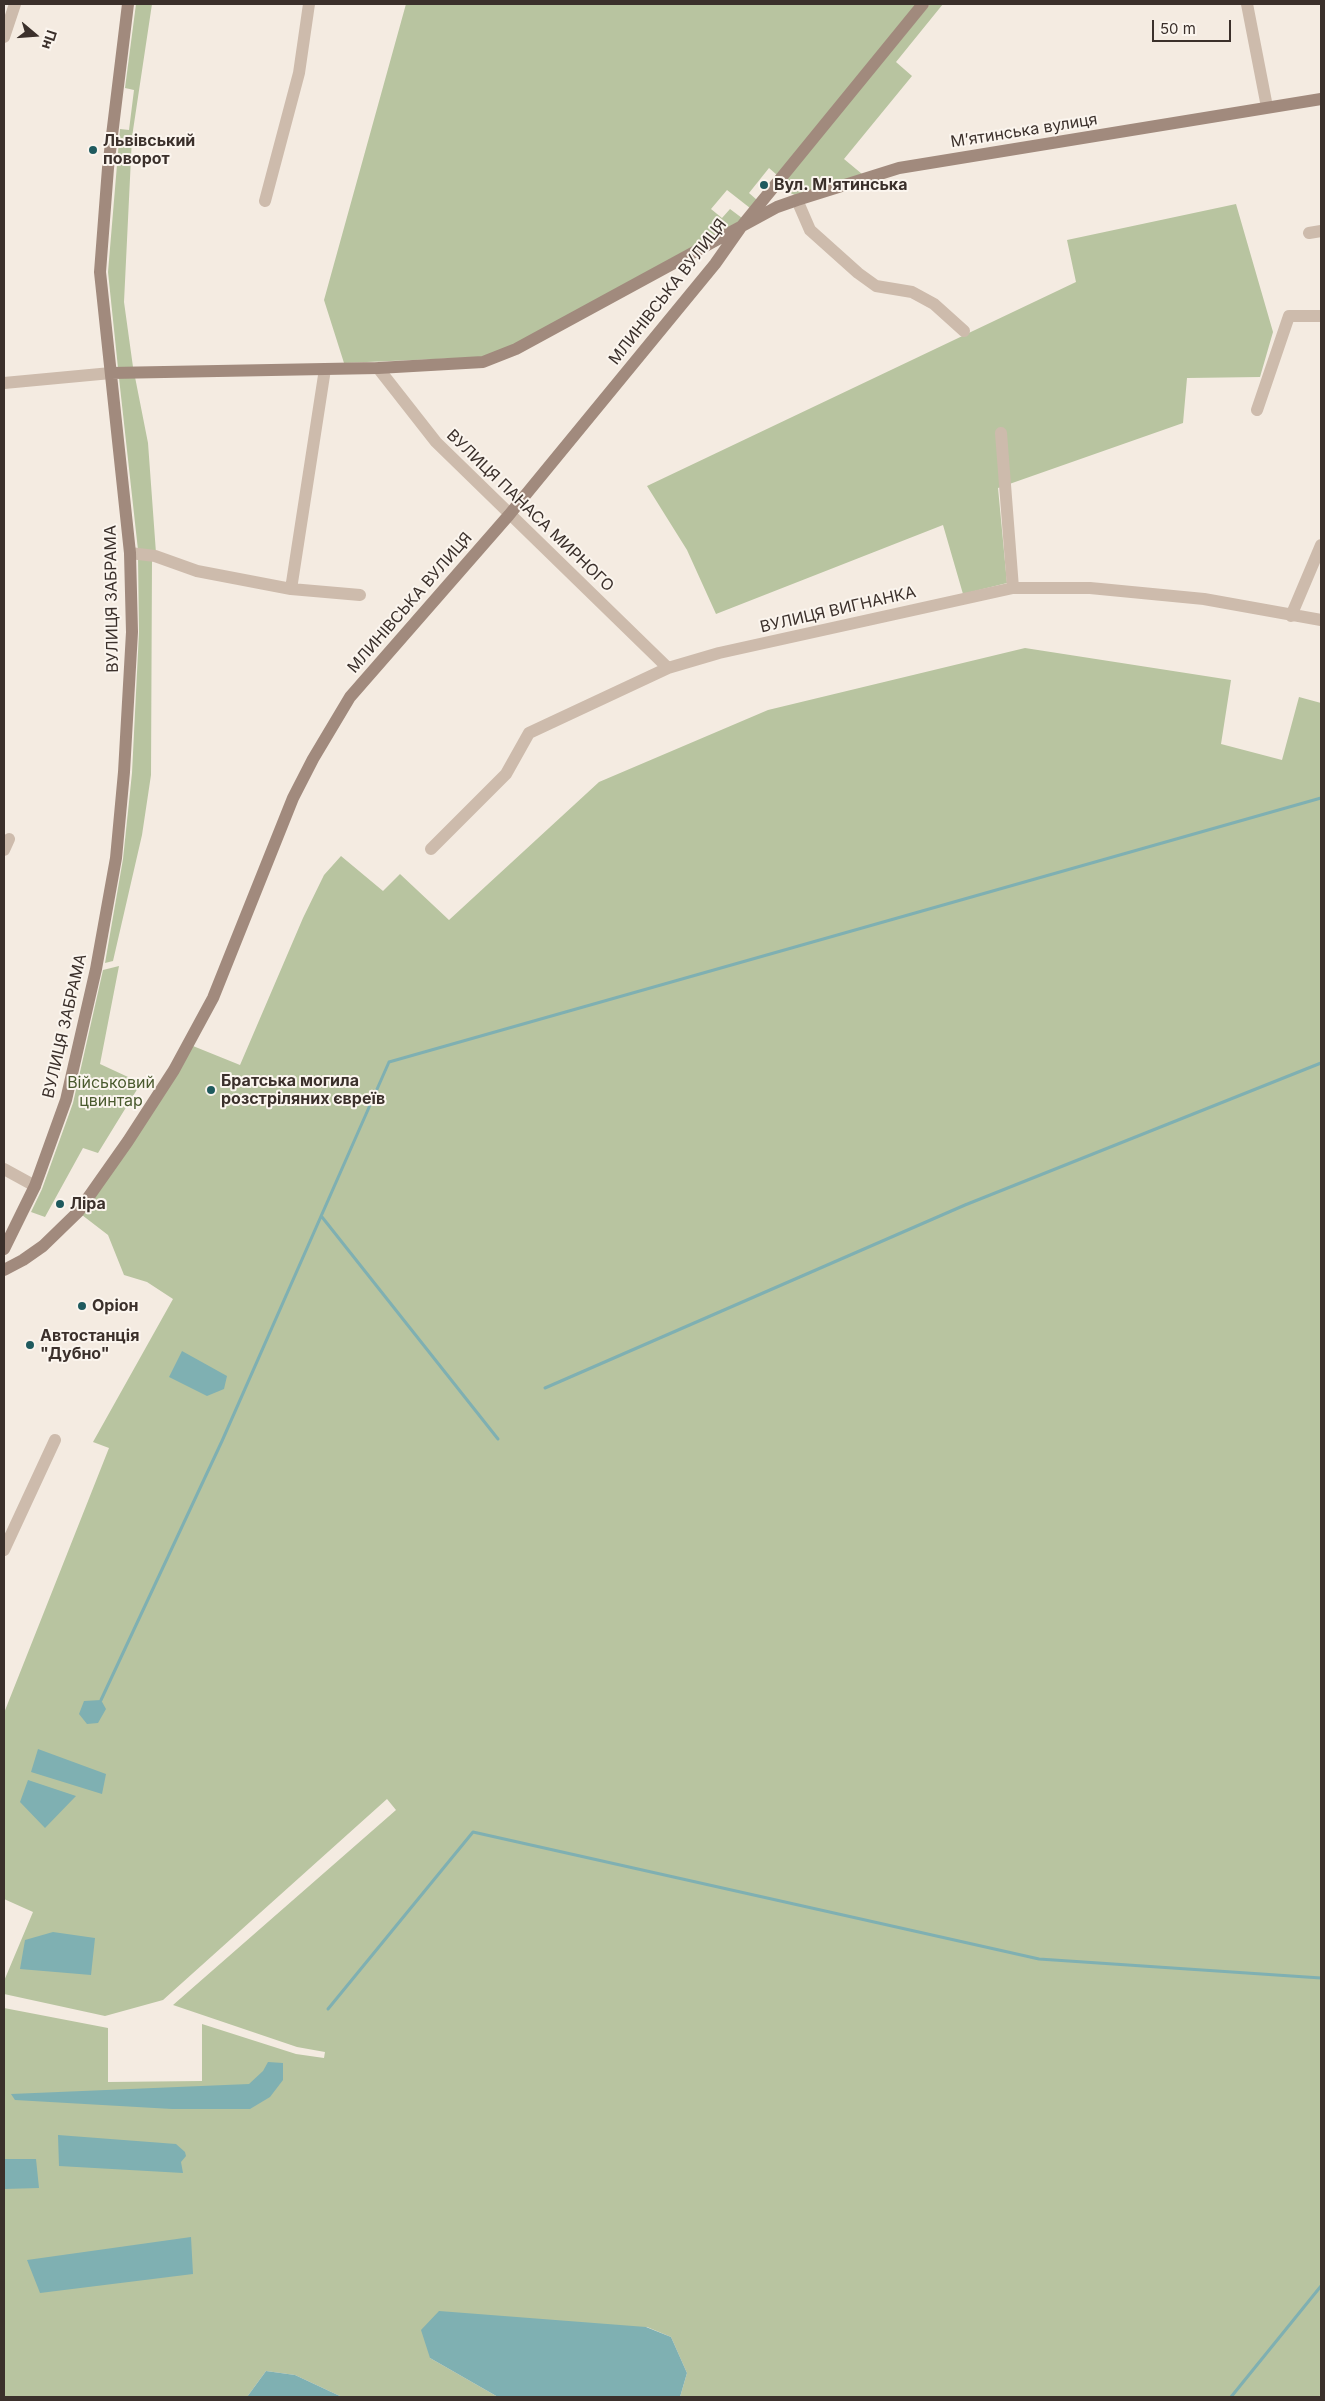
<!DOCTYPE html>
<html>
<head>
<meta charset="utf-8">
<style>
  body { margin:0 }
  #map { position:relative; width:1325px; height:2401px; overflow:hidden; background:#f4ebe1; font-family:Inter,sans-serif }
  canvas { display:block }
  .frame { position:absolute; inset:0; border:5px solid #3b302b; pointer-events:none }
  .north { position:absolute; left:10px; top:10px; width:50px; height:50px; -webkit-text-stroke:4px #fbf5ee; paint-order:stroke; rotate:108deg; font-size:14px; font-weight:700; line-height:20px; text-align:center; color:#3b302b }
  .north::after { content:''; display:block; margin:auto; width:18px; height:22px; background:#3b302b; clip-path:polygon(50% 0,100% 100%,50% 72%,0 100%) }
  .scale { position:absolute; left:1152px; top:20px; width:79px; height:22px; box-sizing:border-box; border:2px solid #3b302b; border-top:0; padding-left:6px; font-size:15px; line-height:18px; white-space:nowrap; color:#3b302b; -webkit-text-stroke:4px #fbf5ee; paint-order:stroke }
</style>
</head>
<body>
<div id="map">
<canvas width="1325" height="2401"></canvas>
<div class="frame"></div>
<div class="north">Пн</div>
<div class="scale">50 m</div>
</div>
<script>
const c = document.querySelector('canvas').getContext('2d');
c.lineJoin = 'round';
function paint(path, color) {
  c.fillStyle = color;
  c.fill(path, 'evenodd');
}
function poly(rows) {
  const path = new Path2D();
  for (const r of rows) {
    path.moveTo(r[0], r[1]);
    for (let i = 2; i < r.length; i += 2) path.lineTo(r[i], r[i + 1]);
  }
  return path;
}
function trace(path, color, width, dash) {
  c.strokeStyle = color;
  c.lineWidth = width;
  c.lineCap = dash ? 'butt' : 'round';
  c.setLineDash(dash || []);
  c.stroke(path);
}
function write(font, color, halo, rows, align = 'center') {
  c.font = font + ' Inter,sans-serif';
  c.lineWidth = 4;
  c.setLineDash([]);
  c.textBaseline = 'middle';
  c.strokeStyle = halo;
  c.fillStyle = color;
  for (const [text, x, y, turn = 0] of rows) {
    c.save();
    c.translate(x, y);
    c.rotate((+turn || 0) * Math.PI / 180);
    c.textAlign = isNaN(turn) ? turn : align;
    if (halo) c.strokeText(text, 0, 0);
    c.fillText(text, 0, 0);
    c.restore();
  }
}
const green = poly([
  [136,4,152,4,132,137,124,302,133,367,118,368,108,272,120,129,129,130,134,90,125,88],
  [406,4,917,4,777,175,769,168,749,193,757,200,750,208,727,190,711,209,722,218,730,209,742,218,738,222,513,345,482,357,344,363,324,300],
  [930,4,943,4,896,62,912,76,844,159,862,174,795,195,790,193,786,188,788,177],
  [1236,204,1273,332,1260,377,1187,378,1183,423,998,488,1007,583,963,594,943,525,716,614,687,550,647,486,1076,282,1067,240],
  [135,377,148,443,156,553,138,550,119,378],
  [138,558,152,560,151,775,142,835,113,961,105,963,123,859,132,773,139,632],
  [1025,648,1231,680,1221,744,1282,760,1299,697,1321,703,1321,2394,1319,2397,680,2397,687,2373,671,2337,647,2327,430,2358,498,2397,342,2397,295,2375,266,2371,247,2397,4,2397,4,2008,108,2028,108,2082,202,2081,202,2024,296,2054,324,2058,325,2052,297,2047,173,2005,396,1810,387,1799,163,2000,105,2016,4,1994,4,1981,33,1912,4,1899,4,1713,109,1448,93,1442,173,1299,147,1282,124,1275,108,1235,82,1215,193,1046,240,1065,303,918,324,875,341,856,383,891,400,874,449,920,599,782,768,710],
  [119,966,100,1064,141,1083,98,1153,83,1148,45,1217,31,1212,42,1189,73,1103,103,970]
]);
const water = poly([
  [182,1351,227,1376,224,1389,207,1396,169,1377],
  [101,1700,106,1709,98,1723,87,1724,79,1714,84,1701],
  [38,1749,106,1774,102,1794,31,1772],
  [28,1780,76,1796,45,1828,20,1802],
  [53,1932,95,1938,91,1975,20,1969,25,1940],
  [268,2062,283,2063,283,2080,270,2097,250,2109,172,2109,15,2100,11,2094,249,2084,263,2071],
  [58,2135,176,2144,185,2152,186,2156,181,2162,183,2173,59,2166],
  [4,2159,36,2159,39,2188,4,2189],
  [191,2237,193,2274,40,2293,27,2260],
  [439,2311,646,2327,671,2337,687,2373,680,2397,498,2397,430,2358,421,2330],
  [266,2371,295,2375,342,2397,247,2397]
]);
const stream = poly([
  [322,1217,498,1439],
  [545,1388,965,1205,1321,1063],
  [101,1700,222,1441,389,1062,1321,798],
  [328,2009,473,1832,1039,1959,1321,1978],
  [1231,2397,1321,2286]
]);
const street = poly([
  [1247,4,1267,107],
  [4,37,15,4],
  [797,200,810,230,858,273,876,286,912,292,934,304,964,331],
  [265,201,299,73,309,4],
  [1309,233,1321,231],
  [378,368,436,442,668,668],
  [4,383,111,373],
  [1257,410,1289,316,1321,316],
  [1001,433,1013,588],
  [130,553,155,556,197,571,291,589,360,595],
  [291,589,325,369],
  [1291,616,1321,545],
  [431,849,506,774,529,733,668,668,719,653,1013,588,1090,588,1204,599,1321,620],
  [4,850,9,839],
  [4,1169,35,1186],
  [4,1550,55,1440]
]);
const secondary = poly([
  [111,373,378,368,483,362,516,349,777,207,797,200,899,168,1321,99],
  [4,1249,35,1186,66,1100,96,969,116,858,124,772,132,632,130,553,100,272,108,168,128,4],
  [4,1270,23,1260,43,1246,78,1212,128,1141,174,1070,213,998,293,798,313,759,350,697,509,515,715,264,741,227,923,4]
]);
const markers = [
  [93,150,5,"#1f5a5e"],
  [764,185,5,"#1f5a5e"],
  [211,1090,5,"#1f5a5e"],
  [60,1204,5,"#1f5a5e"],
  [82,1306,5,"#1f5a5e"],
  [30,1345,5,"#1f5a5e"]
];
const streetNames = [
  ["Мʼятинська вулиця",1024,131,-9],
  ["МЛИНІВСЬКА ВУЛИЦЯ",668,292,-52],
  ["ВУЛИЦЯ ПАНАСА МИРНОГО",530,511,44],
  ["ВУЛИЦЯ ЗАБРАМА",112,599,-91],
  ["МЛИНІВСЬКА ВУЛИЦЯ",410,603,-49],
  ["ВУЛИЦЯ ВИГНАНКА",838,610,-13],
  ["ВУЛИЦЯ ЗАБРАМА",65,1026,-77]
];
const poiNames = [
  ["Львівський",103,141],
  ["поворот",103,159],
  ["Вул. М'ятинська",774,185],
  ["Братська могила",221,1081],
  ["розстріляних євреїв",221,1099],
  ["Ліра",70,1204],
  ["Оріон",92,1306],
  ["Автостанція",40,1336],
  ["\"Дубно\"",40,1354]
];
const parkNames = [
  ["Військовий",111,1083],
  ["цвинтар",111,1101]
];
paint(green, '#b8c4a0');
paint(water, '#7fb0b2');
trace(stream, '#7fb0b2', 3);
trace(street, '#cdbbac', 12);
trace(secondary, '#a18a7d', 12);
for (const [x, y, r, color] of markers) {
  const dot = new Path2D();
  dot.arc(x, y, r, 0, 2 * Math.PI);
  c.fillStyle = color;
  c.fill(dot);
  trace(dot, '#fbf5ee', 2);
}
write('16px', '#3b302b', '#fbf5ee', streetNames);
write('bold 16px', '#3b302b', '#fbf5ee', poiNames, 'left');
write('16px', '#4a5a2e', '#fbf5ee', parkNames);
</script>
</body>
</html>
